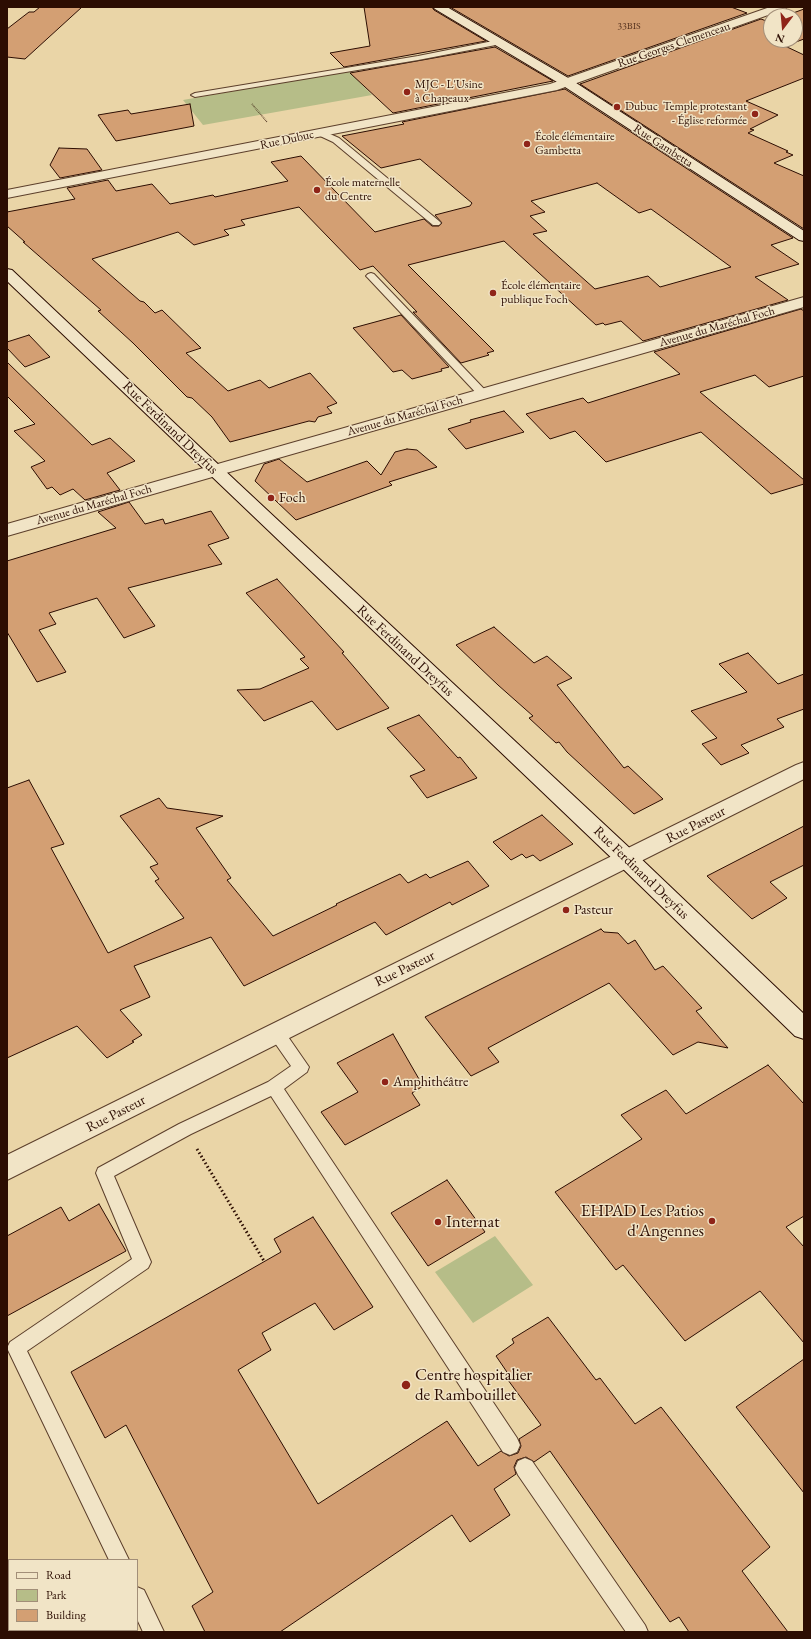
<!DOCTYPE html>
<html>
<head>
<meta charset="utf-8">
<style>
  body { margin:0 }
  #map { position:relative; width:811px; height:1639px; overflow:hidden; background:#ead5a7; font-family:"EB Garamond",serif }
  canvas { display:block }
  .frame { position:absolute; inset:0; border:8px solid #2c0d02; pointer-events:none }
  .legend { position:absolute; left:8px; top:1559px; width:130px; height:72px; box-sizing:border-box; background:#f1e4c6; border:1px solid #a28e78; margin:0; padding:5px 7px; list-style:none; font-size:12px; color:#2c0d02 }
  .legend li { display:flex; align-items:center; gap:8px; height:20px }
  .legend b { width:20px; border:1px solid #a28e78 }
  .north { position:absolute; left:763px; top:8px; width:40px; height:40px; box-sizing:border-box; background:#f1e4c6; border:1px solid #a28e78; border-radius:50%; rotate:196deg; font-size:11px; font-weight:700; line-height:16px; text-align:center; color:#2c0d02 }
  .north::after { content:''; display:block; margin:auto; width:14px; height:18px; background:#8f2418; clip-path:polygon(50% 0,100% 100%,50% 72%,0 100%) }
</style>
</head>
<body>
<div id="map">
<canvas width="811" height="1639"></canvas>
<div class="frame"></div>
<ul class="legend">
<li><b style="height:5px;background:#f1e4c6"></b>Road</li>
<li><b style="height:11px;background:#b6bd88"></b>Park</li>
<li><b style="height:11px;background:#d39f73"></b>Building</li>
</ul>
<div class="north">N</div>
</div>
<script>
const c = document.querySelector('canvas').getContext('2d');
c.lineJoin = 'round';
function paint(path, color) {
  c.fillStyle = color;
  c.fill(path, 'evenodd');
}
function poly(rows) {
  const path = new Path2D();
  for (const r of rows) {
    path.moveTo(r[0], r[1]);
    for (let i = 2; i < r.length; i += 2) path.lineTo(r[i], r[i + 1]);
  }
  return path;
}
function trace(path, color, width, dash) {
  c.strokeStyle = color;
  c.lineWidth = width;
  c.lineCap = dash ? 'butt' : 'round';
  c.setLineDash(dash || []);
  c.stroke(path);
}
function write(font, color, halo, rows, align = 'center') {
  c.font = font + ' "EB Garamond",serif';
  c.lineWidth = 3;
  c.setLineDash([]);
  c.textBaseline = 'middle';
  c.strokeStyle = halo;
  c.fillStyle = color;
  for (const [text, x, y, turn = 0] of rows) {
    c.save();
    c.translate(x, y);
    c.rotate((+turn || 0) * Math.PI / 180);
    c.textAlign = isNaN(turn) ? turn : align;
    if (halo) c.strokeText(text, 0, 0);
    c.fillText(text, 0, 0);
    c.restore();
  }
}
const green = poly([
  [349,71,372,95,203,125,183,100],
  [495,1236,533,1285,473,1323,435,1272]
]);
const building = poly([
  [40,7,82,7,25,59,7,57,7,29,29,12,34,12,40,7],
  [364,7,432,7,434,10,486,41,344,67,330,53,370,46,364,7],
  [450,7,731,7,747,13,568,76,450,7],
  [804,9,804,39,785,46,804,55,804,78,746,101,778,115,750,129,754,130,748,133,788,151,786,152,793,155,774,163,804,176,804,229,580,84,761,19,769,22,771,21,771,40,795,40,795,16,785,16,804,9],
  [495,47,553,81,393,113,350,73,495,47],
  [565,89,793,238,771,245,799,264,755,277,788,300,643,341,621,321,605,325,603,323,596,325,504,241,408,265,494,351,487,353,489,355,461,363,413,312,417,312,373,266,360,270,299,207,241,220,245,225,224,230,229,235,194,245,178,232,92,259,140,301,144,302,155,313,162,310,201,348,186,353,228,391,260,380,269,388,310,373,337,403,327,407,332,413,318,417,315,422,309,421,230,442,212,417,192,398,187,397,133,343,98,311,101,310,23,242,25,242,7,226,7,212,75,199,67,188,108,180,116,191,152,184,170,204,213,195,215,197,288,181,271,162,301,156,375,232,424,219,432,226,439,226,442,223,435,215,470,206,472,203,420,159,381,168,342,136,404,124,402,122,565,89],
  [597,183,639,213,651,209,731,267,660,287,648,276,595,289,533,234,547,231,530,216,545,212,531,201,597,183],
  [190,104,194,126,116,141,98,115,128,110,131,114,190,104],
  [59,148,87,149,102,170,60,178,50,165,59,148],
  [801,309,804,311,804,376,769,387,755,375,700,392,804,480,804,484,771,494,701,432,606,462,575,431,550,439,526,414,583,398,588,403,680,374,654,352,801,309],
  [401,315,449,367,441,369,442,371,412,379,402,370,393,372,353,328,401,315],
  [29,335,50,357,25,367,7,348,7,342,29,335],
  [7,362,92,445,110,438,135,461,107,473,120,490,85,500,73,489,60,495,52,487,47,489,31,467,45,461,14,431,35,424,7,396,7,362],
  [504,411,524,432,466,449,448,429,471,422,470,420,504,411],
  [407,449,417,450,437,467,389,482,392,485,296,520,255,481,264,464,279,459,307,482,367,461,381,475,395,452,407,449],
  [129,502,145,524,163,519,165,524,211,511,229,538,208,545,222,564,128,588,155,626,124,638,97,598,49,613,56,624,39,630,66,672,37,682,7,632,7,561,116,528,98,512,129,502],
  [277,579,344,652,342,653,389,708,337,730,312,701,264,721,237,690,260,689,309,668,300,659,305,657,246,593,277,579],
  [494,627,534,663,547,656,572,678,557,685,624,768,628,766,663,799,634,814,567,752,559,742,556,743,529,718,533,716,498,685,456,645,494,627],
  [748,653,778,684,804,674,804,709,777,719,784,727,741,745,749,753,721,765,702,744,717,738,691,711,747,692,719,664,748,653],
  [419,715,458,758,460,757,477,778,427,798,410,776,425,770,387,728,419,715],
  [29,780,64,844,51,848,108,953,184,918,155,881,159,879,150,867,158,864,120,816,159,798,167,808,223,816,196,828,231,878,227,880,273,936,337,905,336,904,400,874,408,883,426,874,430,878,468,861,489,886,452,905,450,902,386,935,375,922,244,986,211,937,134,966,150,997,120,1010,142,1035,132,1041,134,1042,107,1058,77,1026,7,1058,7,788,29,780],
  [542,815,573,844,540,861,533,855,526,858,522,854,511,860,493,842,542,815],
  [804,826,804,865,770,882,787,898,752,919,707,876,804,826],
  [601,929,604,932,618,933,628,944,635,940,655,970,663,966,702,1008,696,1011,728,1048,698,1042,673,1055,609,983,488,1048,499,1062,471,1076,425,1017,601,929],
  [393,1034,423,1086,412,1093,420,1105,345,1145,321,1112,358,1092,337,1063,393,1034],
  [768,1065,804,1104,804,1216,786,1227,804,1247,804,1343,760,1291,685,1341,623,1265,616,1270,555,1192,642,1139,621,1115,666,1090,686,1114,768,1065],
  [447,1180,485,1232,428,1266,391,1213,447,1180],
  [99,1204,126,1251,7,1316,7,1236,61,1207,69,1221,99,1204],
  [313,1217,373,1307,334,1330,315,1303,262,1333,271,1350,238,1370,318,1504,447,1421,478,1466,501,1451,509,1456,518,1453,521,1446,519,1439,541,1425,508,1380,511,1378,496,1356,514,1343,512,1339,548,1317,596,1380,600,1378,635,1424,661,1407,770,1547,742,1571,788,1632,689,1632,679,1617,670,1622,550,1451,534,1462,526,1457,517,1460,514,1467,516,1474,494,1489,510,1515,470,1542,452,1515,280,1632,205,1632,192,1606,213,1592,126,1425,105,1438,71,1372,281,1252,274,1239,313,1217],
  [804,1359,804,1493,736,1407,804,1359]
]);
const pathFar1 = poly([
  [252,104,267,122]
]);
const path = poly([
  [197,1149,264,1261]
]);
const lane = poly([
  [498,40,502,42,501,44,418,60,195,97,191,95,195,93,418,56,498,40],
  [321,130,339,138,439,221,441,223,439,225,433,225,333,142,318,135,317,133,318,131,321,130],
  [371,273,374,274,487,392,488,394,487,396,479,396,368,278,366,276,368,274,371,273],
  [276,1027,282,1028,309,1067,307,1072,284,1089,517,1438,520,1445,517,1452,510,1455,503,1452,271,1096,191,1134,114,1176,151,1262,148,1268,27,1351,129,1560,109,1560,7,1348,10,1342,132,1259,96,1173,98,1168,179,1124,268,1082,291,1066,268,1033,270,1028,276,1027],
  [525,1458,532,1461,645,1625,648,1632,626,1632,518,1475,515,1468,518,1461,525,1458],
  [137,1587,144,1590,164,1632,143,1632,137,1619,137,1587]
]);
const street = poly([
  [770,7,787,7,785,9,557,90,7,198,7,190,550,84,770,7],
  [804,297,804,307,7,536,7,524,804,297],
  [804,762,804,779,7,1180,7,1155,796,765,804,762]
]);
const secondary = poly([
  [433,7,447,7,570,79,804,231,804,241,799,240,562,85,435,9,433,7],
  [7,269,12,270,238,483,635,853,804,1014,804,1039,795,1036,619,865,7,281,7,269]
]);
const markers = [
  [407,92,4,"#8f2418"],
  [617,107,4,"#8f2418"],
  [755,114,4,"#8f2418"],
  [527,144,4,"#8f2418"],
  [317,190,4,"#8f2418"],
  [493,293,4,"#8f2418"],
  [271,498,4,"#8f2418"],
  [566,910,4,"#8f2418"],
  [385,1082,4,"#8f2418"],
  [712,1221,4,"#8f2418"],
  [438,1222,4,"#8f2418"],
  [406,1385,5,"#8f2418"]
];
const farNumbernames = [
  ["33BIS",629,26]
];
const farStreetnames = [
  ["Rue Georges Clemenceau",674,45,-19],
  ["Rue Dubuc",287,140,-12],
  ["Rue Gambetta",663,146,33],
  ["Avenue du Maréchal Foch",717,327,-16],
  ["Avenue du Maréchal Foch",405,416,-16],
  ["Avenue du Maréchal Foch",94,505,-16]
];
const farPoinames = [
  ["MJC - L'Usine",415,85],
  ["à Chapeaux",415,99],
  ["Dubuc",625,107],
  ["Temple protestant",747,107,"right"],
  ["- Église reformée",747,121,"right"],
  ["École élémentaire",535,137],
  ["Gambetta",535,151],
  ["École maternelle",325,183],
  ["du Centre",325,197],
  ["École élémentaire",501,286],
  ["publique Foch",501,300]
];
const streetNames = [
  ["Rue Ferdinand Dreyfus",170,428,44],
  ["Rue Ferdinand Dreyfus",405,651,43],
  ["Rue Pasteur",696,825,-27],
  ["Rue Ferdinand Dreyfus",641,873,44],
  ["Rue Pasteur",405,969,-26],
  ["Rue Pasteur",116,1114,-27]
];
const poiNames = [
  ["Foch",279,498],
  ["Pasteur",574,910],
  ["Amphithéâtre",393,1082]
];
const nearPoinames = [
  ["EHPAD Les Patios",704,1211,"right"],
  ["d'Angennes",704,1231,"right"],
  ["Internat",446,1222],
  ["Centre hospitalier",415,1375],
  ["de Rambouillet",415,1395]
];
paint(green, '#b6bd88');
paint(building, '#d39f73');
trace(building, '#2c0d02', 1);
trace(lane, '#5c3f2b', 2);
trace(street, '#5c3f2b', 2);
trace(secondary, '#2c0d02', 2);
trace(pathFar1, '#2c0d02', 1.5, [0.5, 1]);
trace(path, '#2c0d02', 3, [1.5, 2.5]);
paint(lane, '#f1e4c6');
paint(street, '#f1e4c6');
paint(secondary, '#f1e4c6');
for (const [x, y, r, color] of markers) {
  const dot = new Path2D();
  dot.arc(x, y, r, 0, 2 * Math.PI);
  c.fillStyle = color;
  c.fill(dot);
  trace(dot, '#f1e4c6', 1.5);
}
write('10px', '#56321e', null, farNumbernames);
write('12px', '#2c0d02', '#f1e4c6', farStreetnames);
write('12px', '#2c0d02', '#f1e4c6', farPoinames, 'left');
write('14px', '#2c0d02', '#f1e4c6', streetNames);
write('14px', '#2c0d02', '#f1e4c6', poiNames, 'left');
write('17px', '#2c0d02', '#f1e4c6', nearPoinames, 'left');
</script>
</body>
</html>
